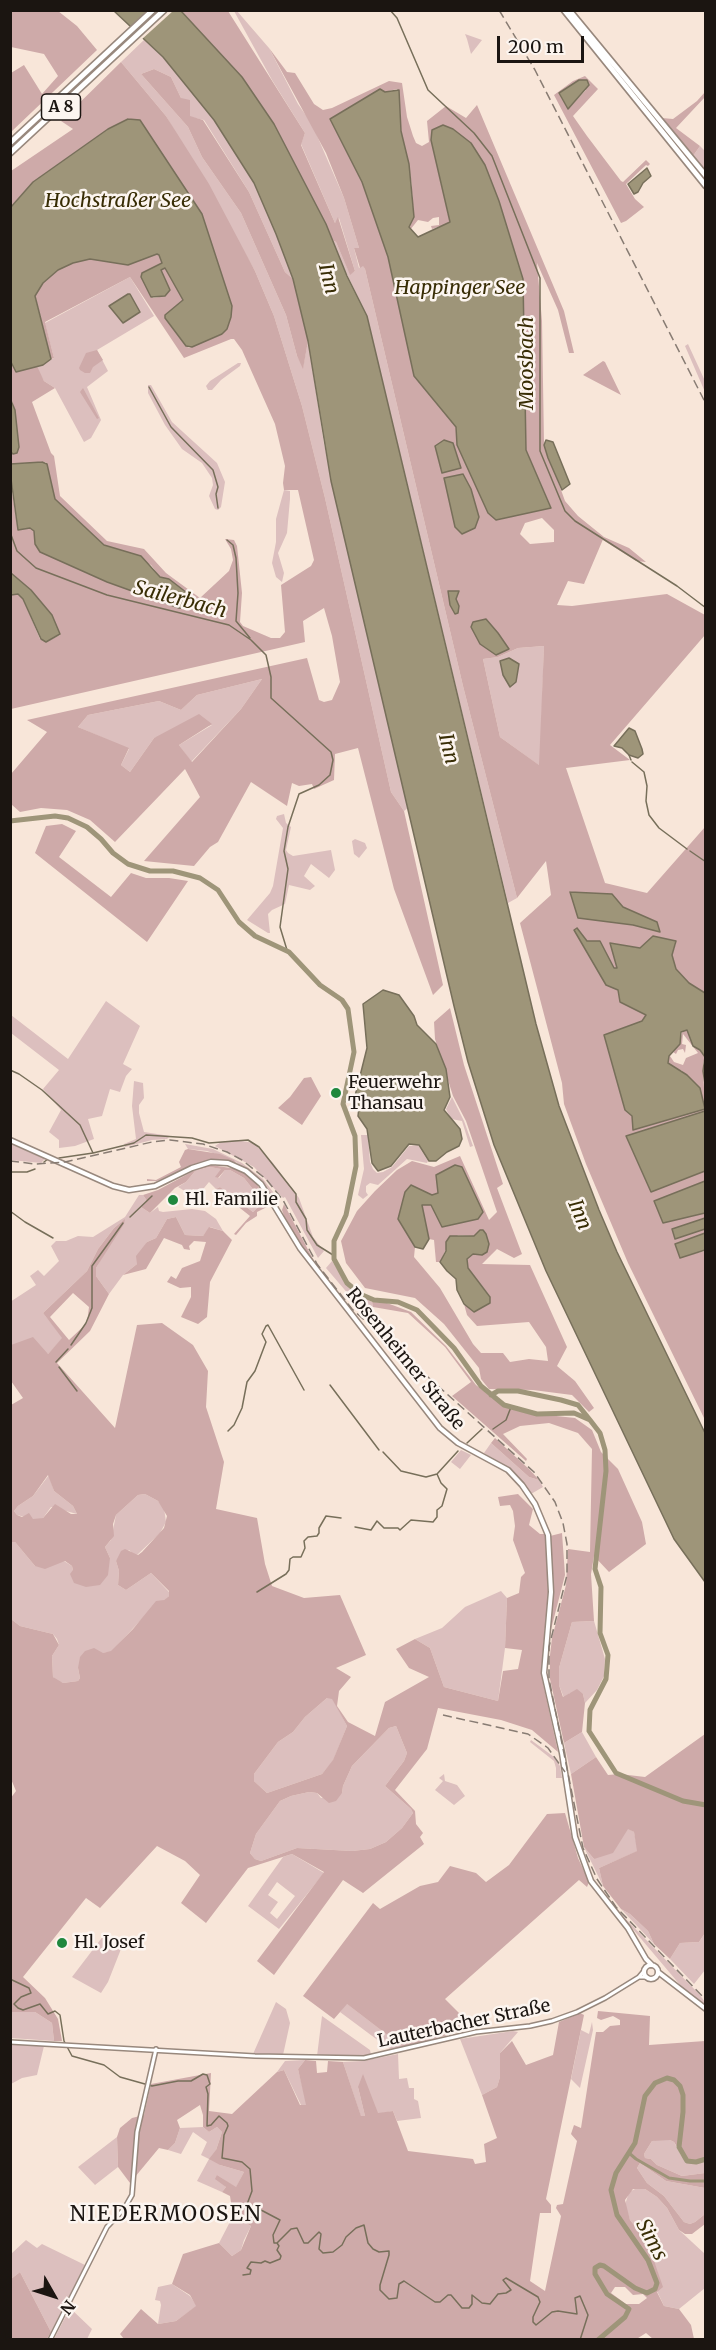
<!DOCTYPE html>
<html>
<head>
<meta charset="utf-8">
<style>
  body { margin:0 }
  #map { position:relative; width:716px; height:2350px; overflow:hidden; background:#f8e6d9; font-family:Merriweather,serif }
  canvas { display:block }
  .frame { position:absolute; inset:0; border:12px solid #1b1511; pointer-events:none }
  .north { position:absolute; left:24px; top:2266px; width:60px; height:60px; -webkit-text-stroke:4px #fcf5f0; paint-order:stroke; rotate:129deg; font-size:16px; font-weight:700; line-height:24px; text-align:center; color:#1b1511 }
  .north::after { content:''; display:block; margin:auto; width:21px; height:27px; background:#1b1511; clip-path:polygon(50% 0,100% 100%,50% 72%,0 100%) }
  .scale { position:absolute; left:497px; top:36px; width:87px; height:27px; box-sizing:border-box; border:3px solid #1b1511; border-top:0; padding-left:8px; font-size:18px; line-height:21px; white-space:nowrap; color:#1b1511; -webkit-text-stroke:4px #fcf5f0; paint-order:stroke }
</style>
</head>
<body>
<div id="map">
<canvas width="716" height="2350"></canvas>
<div class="frame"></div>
<div class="north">N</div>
<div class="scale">200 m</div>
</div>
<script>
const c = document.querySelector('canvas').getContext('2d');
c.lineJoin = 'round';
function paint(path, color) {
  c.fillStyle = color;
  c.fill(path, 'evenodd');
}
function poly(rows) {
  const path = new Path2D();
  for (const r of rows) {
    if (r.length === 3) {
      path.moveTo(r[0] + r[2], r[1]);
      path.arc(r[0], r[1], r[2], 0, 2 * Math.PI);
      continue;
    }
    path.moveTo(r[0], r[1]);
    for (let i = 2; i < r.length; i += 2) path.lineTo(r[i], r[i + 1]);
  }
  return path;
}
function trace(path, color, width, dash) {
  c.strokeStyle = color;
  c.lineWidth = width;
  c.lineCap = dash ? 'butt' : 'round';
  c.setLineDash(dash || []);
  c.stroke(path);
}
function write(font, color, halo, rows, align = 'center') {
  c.font = font + ' Merriweather,serif';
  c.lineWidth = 5;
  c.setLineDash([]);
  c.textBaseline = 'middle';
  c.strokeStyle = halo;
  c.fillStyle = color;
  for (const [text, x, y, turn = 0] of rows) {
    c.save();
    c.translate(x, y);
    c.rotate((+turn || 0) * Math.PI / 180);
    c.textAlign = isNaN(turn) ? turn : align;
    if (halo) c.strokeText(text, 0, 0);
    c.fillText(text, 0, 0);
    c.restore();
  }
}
const green = poly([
  [234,11,237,11,269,48,298,104,312,124,344,198,359,248,354,248,359,268,363,265,365,269,463,686,517,898,508,903,367,316,330,239,336,242,350,274,355,271,339,218,335,223,301,144,305,133,272,80],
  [465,34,482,40,471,54,467,39],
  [145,39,176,71,214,120,254,183,276,234,293,279,285,272,249,192,204,120,190,117,171,77,154,69,141,74,188,127,202,157,241,213,286,315,297,356,303,367,308,341,324,444,408,808,404,811,391,792,325,498,302,406,274,316,255,271,166,116,121,62],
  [700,146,705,151,705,171,693,156],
  [130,277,154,316,97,350,108,371,87,387,101,420,91,438,84,442,55,388,44,381,38,371,37,366,54,358,45,323],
  [688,344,705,381,705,392,685,346],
  [238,363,241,363,240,366,221,380,212,390,208,390,206,386,210,381],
  [148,385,151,385,172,422,217,463,225,482,221,507,218,510,215,509,209,496,213,485,212,478,202,463,182,449,165,425,148,393],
  [284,490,290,491,290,499,287,533,278,553,284,573,282,582,276,577,272,563,276,542,276,519],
  [544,646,540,766,500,737,483,659,498,657,518,648],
  [262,679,241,709,191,762,179,745,212,725,154,738,130,772,121,765,129,749,78,727,88,715,159,701,181,710,197,695],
  [284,814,286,823,291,827,286,850,288,853,293,856,331,850,335,870,329,878,311,864,304,876,315,886,310,890,289,885,285,904,272,910,268,914,270,933,268,933,247,920,270,893,273,886,283,828,276,819,277,816],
  [355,839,365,843,367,848,359,858,354,854,352,841],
  [106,1001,140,1026,123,1064,132,1069,126,1076,120,1092,110,1089,102,1116,88,1119,94,1139,75,1146,59,1148,59,1140,49,1132,61,1110,43,1089,59,1070,11,1033,11,1015,68,1059],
  [134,1081,143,1083,144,1098,139,1105,139,1113,144,1132,170,1136,167,1139,152,1140,125,1147,124,1144,136,1139,132,1106],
  [452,1097,464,1121,473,1146,470,1147,462,1121,451,1119,446,1109],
  [361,1135,368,1135,370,1162,373,1169,377,1173,383,1172,392,1167,409,1146,418,1145,428,1161,427,1163,407,1159,378,1185,370,1183,366,1186,366,1192,368,1195,363,1199,358,1195,364,1169],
  [236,1140,254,1143,273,1163,299,1198,313,1237,324,1251,318,1258,285,1197,283,1198,254,1167,215,1146,221,1142],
  [10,1144,11,1144,45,1159,41,1163,11,1160],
  [185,1144,213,1149,242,1163,263,1179,280,1201,274,1200,260,1180,233,1160,207,1151,188,1149],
  [210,1167,222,1169,216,1177,219,1178,225,1170,230,1170,244,1178,263,1202,253,1212,220,1187,216,1189,209,1182,199,1194,193,1189,188,1193,178,1187,186,1182,196,1170],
  [139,1195,143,1195,147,1201,141,1207,150,1213,158,1207,159,1211,163,1212,192,1209,205,1211,216,1219,223,1231,210,1227,203,1236,185,1235,176,1217,167,1219,156,1238,147,1242,137,1264,123,1275,109,1294,96,1276,96,1268,124,1220,114,1228,98,1249,87,1271,43,1313,63,1338,48,1354,11,1346,10,1302,36,1285,30,1276,38,1270,44,1276,59,1261,51,1246,56,1241,66,1241,78,1236,93,1237,125,1217],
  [332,1261,349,1288,372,1302,373,1307,356,1303,326,1268],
  [491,1443,529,1477,539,1480,543,1487,531,1494,510,1470,484,1453],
  [461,1450,471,1455,460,1469,451,1462],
  [49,1475,54,1491,73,1506,77,1514,51,1507,43,1518,37,1520,17,1515,14,1511,18,1506,33,1496],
  [145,1494,158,1501,164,1508,166,1522,160,1533,137,1555,133,1554,129,1550,116,1561,119,1571,118,1585,126,1590,151,1573,169,1592,169,1596,139,1622,111,1652,103,1653,78,1668,80,1678,78,1681,63,1683,57,1681,53,1677,52,1656,59,1645,57,1639,53,1634,20,1626,11,1619,10,1542,15,1542,35,1566,64,1561,72,1566,73,1570,110,1558,105,1547,111,1540,116,1515,138,1495],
  [501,1591,507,1598,505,1648,498,1701,444,1687,430,1648,415,1639,442,1628,465,1607],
  [594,1621,605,1659,604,1676,597,1690,585,1703,583,1694,570,1693,564,1698,559,1685,559,1668,572,1622],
  [327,1698,332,1698,347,1726,333,1761,322,1774,267,1793,254,1781,254,1774,278,1742,293,1732,305,1717],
  [396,1726,407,1753,404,1761,385,1786,411,1809,413,1813,402,1828,386,1842,370,1849,352,1851,297,1848,261,1861,255,1859,250,1853,256,1834,280,1801,291,1796,309,1792,317,1793,321,1798,342,1793,343,1786,352,1766,389,1728],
  [582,1732,596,1757,571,1774,564,1743],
  [531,1740,554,1757,560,1766,562,1778,556,1778,556,1768,554,1761,530,1742],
  [444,1774,445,1781,457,1785,465,1796,454,1805,435,1790,443,1781,439,1778],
  [628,1828,634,1832,638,1851,599,1868,603,1886,584,1847,594,1859],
  [292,1854,324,1873,279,1929,248,1906,283,1857],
  [277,1882,295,1896,277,1919,270,1913,278,1902,268,1895],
  [615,1908,699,1994,705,2002,705,2007,686,1992],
  [621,1909,630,1914,648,1931,654,1944],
  [705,1933,705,1970,694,1984,670,1959,680,1943,699,1942],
  [104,1935,121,1949,108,1982,101,1993,72,1977],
  [276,2002,286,2009,290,2023,283,2055,253,2054],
  [346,2003,403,2047,391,2050,340,2012],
  [10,2012,35,2012,52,2023,54,2041,11,2038],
  [322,2016,370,2050,371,2055,317,2056],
  [592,2022,593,2030,580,2088,571,2079,581,2030,589,2034],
  [513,2031,518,2032,500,2053,500,2077,497,2087,482,2095,460,2039],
  [11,2044,44,2046,37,2075,22,2078,11,2084],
  [398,2054,399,2079,407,2078,409,2088,414,2088,414,2099,418,2101,421,2118,397,2121,393,2111,378,2114,358,2087,365,2116,361,2117,343,2062,362,2061],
  [305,2060,298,2069,307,2105,301,2105,284,2070,277,2072,285,2061],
  [203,2127,209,2132,217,2127,222,2132,216,2150,220,2165,244,2172,236,2188,217,2175,226,2187,222,2192,197,2181,209,2159,201,2155,207,2142,193,2132,181,2154,168,2150,175,2143,180,2128],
  [117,2137,118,2167,95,2185,78,2167],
  [659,2139,670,2140,674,2142,681,2155,692,2164,705,2161,705,2173,682,2176,657,2165,651,2159,645,2158,644,2154,652,2141],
  [640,2163,666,2181,705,2188,705,2214,695,2222,690,2224,684,2222,664,2196,647,2183,637,2168],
  [637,2188,645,2189,657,2197,667,2208,679,2230,705,2254,705,2288,679,2309,664,2306,657,2291,643,2236,630,2220,625,2205,629,2192],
  [233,2216,251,2226,244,2240,241,2250,232,2256,219,2243],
  [26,2240,37,2248,42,2244,85,2265,51,2332,20,2272,11,2279,11,2254],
  [172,2284,190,2296,197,2306,176,2321,158,2324,161,2305,160,2301,155,2300,158,2287],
  [70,2308,92,2329,87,2339,54,2339]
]);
const forest = poly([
  [11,10,58,11,77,26,97,50,11,132,11,73,24,65,42,94,58,76,44,54,11,47],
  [181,11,228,11,305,133,301,145,335,223,338,217,355,271,350,275,336,242,330,239,326,224,274,124,242,77],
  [269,48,287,72,295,73,314,104,323,110,332,108,389,81,402,83,407,117,413,136,416,143,422,146,429,142,427,121,446,106,466,118,477,105,564,311,574,353,569,353,558,310,537,263,542,321,544,443,565,501,578,516,604,537,629,548,646,562,636,561,603,540,604,537,584,584,568,581,557,605,572,606,667,594,705,615,705,635,610,745,630,760,566,768,605,883,647,893,705,827,705,993,689,983,676,969,672,955,676,943,640,948,611,943,618,968,613,968,600,941,587,941,577,928,606,985,618,990,647,1015,643,1021,604,1035,625,1110,632,1116,697,1087,681,1070,678,1071,668,1063,668,1056,670,1056,674,1062,683,1065,686,1058,698,1053,683,1034,682,1044,686,1045,685,1053,683,1049,678,1050,676,1054,673,1052,679,1043,683,1030,688,1031,693,1046,700,1050,705,1057,703,1064,705,1111,626,1136,651,1192,705,1171,705,1181,654,1201,663,1223,705,1213,705,1218,672,1229,675,1239,705,1229,705,1233,675,1244,681,1257,705,1251,705,1420,628,1263,586,1164,564,1104,562,1083,520,923,551,895,546,861,517,898,463,686,365,269,363,266,360,268,354,248,359,248,344,198,326,153],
  [380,89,385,92,397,89,401,117,401,131,411,179,414,217,409,227,410,230,418,220,428,222,433,218,439,217,439,225,431,226,432,229,450,223,431,140,432,130,485,165,499,201,523,279,526,450,551,507,457,445,456,427,414,376,388,257,362,182,330,119],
  [542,518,554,530,554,542,530,544,520,534,525,523],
  [544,646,539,765,500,737,483,659,498,657,518,648],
  [612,894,623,907,660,931,633,925],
  [121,62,166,116,209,184,255,271,274,316,302,406,325,498,391,792,404,811,443,985,433,995,394,889,358,748,335,754,334,780,314,789,312,784,299,786,292,783,287,806,251,782,218,842,210,847,194,866,144,861,200,797,185,769,115,842,90,820,67,810,41,808,20,812,11,804,11,774,47,732,27,720,307,658,319,700,324,702,332,700,340,682,332,636,324,608,303,621,305,642,11,709,11,595,18,594,23,599,40,639,46,642,60,635,52,615,31,590,11,573,10,479,18,530,31,528,34,531,35,544,40,552,107,582,170,579,160,577,151,565,104,545,55,499,46,462,11,464,15,410,11,398,11,360,16,372,37,366,44,381,55,388,32,402,51,453,54,456,60,496,107,541,144,549,166,573,200,598,229,571,233,560,231,549,225,539,234,540,237,546,242,593,240,622,243,626,271,638,280,638,285,632,281,585,311,566,314,560,298,490,284,490,283,483,285,466,275,424,242,350,234,339,231,339,184,358,130,277,45,322,54,358,51,359,35,295,43,283,58,270,73,263,90,259,128,265,157,254,160,255,162,263,148,270,153,298,165,296,161,270,165,267,183,300,170,311,165,318,186,346,189,348,223,334,128,119,108,129,33,182,11,207,11,171,73,129,61,121],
  [262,679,241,709,192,762,179,745,212,724,199,714,154,738,130,772,121,765,129,748,78,727,88,715,159,701,181,710,197,695],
  [154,69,171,77,181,98,190,100,190,116,203,120,249,192,285,272,293,279,308,341,303,369,297,356,286,315,241,213,202,157,188,127,141,74],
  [585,76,598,89,573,116,587,136,621,181,623,182,646,160,650,164,648,166,646,165,626,184,635,199,644,207,626,221,621,223,554,95,573,81],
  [569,86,586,90,568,109,559,94],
  [705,92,705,97,676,128,700,146,693,156,662,118,673,119,697,101],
  [97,350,103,360,93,367,90,373,85,373,80,370,79,368,86,353],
  [603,361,605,362,621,395,583,375],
  [83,388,99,418,97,419,80,392],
  [62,824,76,831,59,857,111,897,131,873,146,878,169,878,188,881,147,942,35,853,46,826],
  [450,1008,464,1065,503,1184,497,1188,522,1254,514,1258,497,1249,482,1264,530,1265,567,1347,557,1366,575,1381,594,1408,589,1412,572,1395,533,1390,489,1389,481,1379,479,1368,444,1324,415,1298,365,1288,346,1263,341,1241,357,1211,375,1191,397,1170,412,1161,434,1167,460,1156,489,1220,497,1212,466,1121,453,1096,435,1039,434,1022],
  [411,1185,432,1195,438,1193,478,1219,443,1227,431,1205,422,1205,429,1239,434,1240,436,1262,440,1262,447,1247,458,1235,475,1236,480,1230,482,1255,473,1254,467,1259,468,1268,490,1296,475,1312,464,1304,467,1315,477,1326,529,1322,546,1347,548,1361,529,1359,510,1362,503,1353,481,1353,473,1344,440,1288,414,1257,415,1247,398,1219],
  [311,1077,321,1096,302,1125,278,1108,290,1097,304,1078],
  [188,1149,220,1154,234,1160,236,1163,214,1160,198,1163,157,1181,147,1181,147,1179,156,1180,181,1167,179,1162,185,1150],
  [211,1165,237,1169,254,1179,269,1206,257,1212,257,1216,246,1223,236,1235,234,1234,250,1216,216,1189,220,1187,253,1212,263,1202,244,1178,230,1170,225,1170,218,1178,215,1177,221,1169,210,1167,196,1170,186,1182,175,1188,150,1213,141,1207,147,1201,143,1195,158,1190,201,1167],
  [284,1204,314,1261,312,1262,286,1222,282,1210],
  [176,1217,185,1235,203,1236,209,1227,223,1231,232,1240,210,1282,207,1317,198,1324,181,1317,191,1297,191,1287,180,1288,167,1282,171,1276,176,1279,182,1268,200,1261,206,1242,194,1241,189,1246,190,1250,184,1249,182,1245,164,1238,146,1269,123,1275,137,1264,136,1256,147,1242,156,1238,167,1219],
  [125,1219,124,1224,96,1268,96,1276,109,1294,90,1331,57,1363,115,1428,137,1325,162,1323,193,1345,208,1371,206,1407,224,1462,216,1509,257,1518,265,1564,272,1586,304,1598,340,1595,366,1655,336,1668,351,1677,339,1691,337,1706,348,1722,375,1736,385,1702,429,1677,409,1668,396,1649,415,1639,430,1648,444,1687,498,1701,503,1671,518,1669,522,1650,505,1648,507,1598,519,1593,521,1577,525,1573,513,1540,515,1526,513,1511,510,1505,500,1506,498,1497,518,1494,533,1509,529,1525,540,1534,546,1534,548,1593,541,1674,558,1752,532,1730,501,1720,438,1708,427,1749,395,1790,415,1811,416,1824,423,1833,420,1837,424,1844,363,1893,343,1880,274,1975,257,1961,324,1872,292,1854,248,1868,206,1923,181,1903,200,1875,185,1861,157,1846,100,1908,86,1898,23,1977,45,1998,58,2019,62,2041,54,2041,52,2023,35,2012,11,2012,10,1799,16,1791,11,1779,11,1619,20,1626,53,1634,59,1645,52,1656,53,1677,63,1683,78,1681,80,1678,78,1668,80,1657,85,1651,94,1648,103,1653,111,1651,133,1629,156,1601,164,1600,169,1596,169,1591,151,1573,126,1590,118,1585,119,1571,116,1561,121,1551,125,1549,138,1555,142,1552,164,1528,167,1516,158,1501,145,1494,138,1495,116,1515,113,1524,114,1536,105,1547,110,1558,108,1575,100,1585,86,1587,74,1583,70,1574,73,1570,72,1566,65,1561,45,1569,35,1566,15,1542,11,1542,11,1405,23,1398,11,1381,11,1345,33,1337,48,1354,62,1338,43,1313,87,1271,98,1249,114,1228],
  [73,1293,89,1307,87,1323,69,1340,50,1317],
  [48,1475,54,1491,73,1506,77,1514,71,1514,55,1504,43,1518,33,1519,29,1513,22,1517,17,1515,14,1511,18,1506,33,1496],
  [327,1698,332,1699,347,1726,333,1760,322,1774,267,1793,254,1781,254,1774,278,1742,293,1732,305,1717],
  [396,1726,407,1753,404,1761,385,1786,411,1809,413,1813,402,1828,386,1842,370,1849,352,1851,297,1848,261,1861,255,1859,250,1853,256,1834,280,1801,291,1796,309,1792,317,1793,329,1803,336,1801,342,1793,343,1786,352,1766,389,1728],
  [372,1302,387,1303,411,1312,446,1346,476,1385,503,1406,538,1414,575,1418,592,1430,601,1452,618,1469,642,1522,646,1544,609,1572,594,1556,591,1574,594,1621,572,1622,559,1668,559,1685,563,1697,577,1689,583,1694,585,1703,582,1732,564,1743,550,1679,550,1655,552,1638,566,1585,568,1549,590,1552,592,1449,578,1433,549,1423,520,1426,503,1434,527,1459,526,1461,452,1396,471,1382,445,1347,408,1313,373,1307],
  [495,1438,530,1470,539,1480,529,1477,491,1443],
  [562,1533,565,1575,548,1641,552,1599,550,1536],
  [705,1734,705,1933,699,1942,680,1943,670,1959,654,1944,648,1931,630,1914,621,1909,603,1886,599,1868,637,1851,634,1832,628,1829,613,1853,594,1859,584,1847,571,1774,596,1757,608,1775,620,1774,645,1777],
  [565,1813,578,1858,589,1882,587,1887,579,1880,445,1999,474,2028,403,2047,347,2004,334,2019,303,1996,373,1903,380,1909,420,1886,438,1882,450,1866,476,1873,486,1882,509,1865,547,1814],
  [598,2011,650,2016,649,2045,705,2041,705,2161,697,2164,687,2163,674,2142,670,2140,652,2141,644,2154,645,2158,651,2159,657,2165,682,2176,705,2173,705,2188,666,2181,640,2163,637,2168,647,2183,664,2196,684,2222,690,2224,695,2222,705,2214,705,2224,692,2234,685,2234,679,2230,667,2208,657,2197,645,2189,633,2189,625,2200,630,2220,643,2236,652,2255,663,2287,657,2292,664,2306,679,2309,691,2325,694,2339,653,2339,646,2333,635,2340,124,2339,120,2334,141,2309,158,2324,176,2321,196,2306,190,2295,172,2284,183,2254,219,2243,232,2256,241,2250,251,2226,233,2216,230,2196,222,2192,226,2187,215,2179,217,2175,236,2187,244,2172,220,2165,209,2159,216,2150,222,2132,217,2127,209,2132,203,2127,203,2115,200,2105,177,2120,180,2128,175,2143,168,2150,159,2148,130,2183,118,2167,117,2137,120,2128,132,2118,144,2115,151,2084,211,2073,209,2111,232,2114,277,2072,284,2070,300,2105,306,2105,298,2069,305,2060,316,2061,317,2073,327,2072,328,2061,343,2062,361,2116,365,2116,358,2087,363,2074,378,2113,393,2111,408,2151,473,2159,475,2164,486,2162,484,2144,497,2138,482,2095,497,2087,500,2077,500,2053,512,2041,526,2065,553,2055,559,2022,580,2013,584,2015,546,2199,551,2205,551,2213,540,2213,530,2281,545,2291,561,2216,556,2208,557,2205,563,2204,577,2141,571,2134,574,2125,581,2128,596,2032,603,2032,610,2026,620,2025,620,2020,613,2016,601,2020,597,2018],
  [615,2287,625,2287,633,2295,643,2294,647,2298,639,2304,626,2304,611,2293],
  [20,2272,51,2332,47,2339,11,2339,11,2279]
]);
const water = poly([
  [114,11,181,11,242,77,274,124,326,224,347,276,367,316,536,1024,559,1106,599,1210,617,1252,705,1433,705,1582,674,1539,546,1271,494,1145,468,1062,454,1006,331,481,308,341,293,279,276,234,254,183,214,120,163,57,114,11],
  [579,80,587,80,589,85,568,109,559,93,579,80],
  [380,89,385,92,399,90,401,131,409,164,414,217,409,227,418,237,450,222,431,140,432,130,443,125,453,129,471,143,485,165,499,201,523,279,526,450,551,508,496,520,488,513,457,445,456,427,414,376,388,257,362,182,330,119,380,89],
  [128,119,140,120,202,214,232,306,231,317,227,329,222,334,192,347,186,346,165,318,165,315,183,300,165,268,161,270,170,290,165,296,151,297,141,277,142,273,162,263,159,255,157,254,128,265,90,259,73,263,58,270,43,283,35,296,51,359,43,365,16,372,10,360,11,207,33,182,108,129,128,119],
  [647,168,651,176,643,183,638,192,634,194,628,184,647,168],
  [128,294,130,294,140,312,123,323,109,306,128,294],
  [10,398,15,410,19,447,17,453,13,454,10,451,10,398],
  [444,440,453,443,461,468,442,473,435,446,444,440],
  [546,440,553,442,570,484,562,490,548,458,544,445,546,440],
  [42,462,47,464,55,499,104,545,141,556,160,577,169,579,200,603,202,606,199,609,179,608,107,582,40,552,35,544,34,531,30,528,18,530,11,479,10,464,42,462],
  [463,474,471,489,479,517,475,528,462,534,455,527,444,478,463,474],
  [11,573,31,590,52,615,60,634,46,642,41,639,23,599,18,594,11,595,11,573],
  [448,591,459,591,456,599,459,606,458,613,455,614,450,605,448,591],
  [486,619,498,633,509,649,496,655,480,644,471,627,473,622,486,619],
  [509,658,519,664,516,682,510,687,503,675,500,661,509,658],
  [629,728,635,731,642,749,643,754,638,758,629,755,622,748,614,746,629,728],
  [570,892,612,894,623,907,657,922,660,932,633,925,578,918,570,892],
  [577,928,587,941,600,941,614,968,617,968,610,943,640,948,653,936,676,941,672,955,676,969,689,983,705,993,705,1084,703,1071,705,1057,700,1050,693,1046,687,1030,681,1032,680,1044,669,1056,668,1063,687,1075,700,1088,705,1109,633,1130,632,1116,625,1110,604,1035,642,1021,646,1015,620,1002,618,990,606,985,574,930,577,928],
  [383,990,399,995,414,1016,417,1025,436,1044,446,1069,450,1097,444,1110,460,1129,462,1139,459,1146,447,1152,436,1161,429,1161,419,1145,409,1144,391,1166,378,1171,372,1163,367,1129,358,1116,359,1107,355,1096,367,1048,363,1004,383,990],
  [705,1111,705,1171,651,1192,626,1136,705,1111],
  [455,1165,462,1167,483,1212,478,1219,442,1227,431,1205,422,1205,429,1239,423,1249,415,1247,398,1219,405,1192,411,1185,432,1195,438,1193,436,1175,455,1165],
  [705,1181,705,1213,663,1223,654,1201,705,1181],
  [705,1218,705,1229,675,1239,672,1229,705,1218],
  [480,1230,483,1230,486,1234,489,1244,487,1252,482,1255,473,1254,467,1259,468,1268,490,1297,490,1303,474,1312,464,1304,457,1290,456,1279,447,1271,440,1262,446,1251,446,1242,450,1236,474,1236,480,1230],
  [705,1233,705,1250,680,1258,675,1244,705,1233]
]);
const pier = poly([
  [161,11,173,11,141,40,136,35]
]);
const stream = poly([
  [390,10,397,18,428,90,474,133,492,156,540,278,540,451,565,511,575,521,677,586,706,608],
  [149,387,171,427,213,470,218,487,216,494,218,508],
  [10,532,17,551,36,568,107,595,229,625,251,640,266,655,271,677,271,698,331,752,333,760,330,775,319,785,299,794,288,827,284,851,288,869,280,927,287,950],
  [227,540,233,545,236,558,238,593,236,621,250,638],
  [629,755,631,760],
  [632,762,644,772,647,786,646,801,649,815,659,828,687,849],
  [690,851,706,862],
  [10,1070,19,1074,42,1090,80,1125,93,1153,134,1143,146,1135,192,1138,209,1143,248,1140,259,1147,296,1194,296,1202,306,1219,307,1230,317,1245,333,1255],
  [59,1158,93,1153],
  [44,1162,48,1159],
  [10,1172,27,1172,35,1169],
  [10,1211,25,1222,53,1238],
  [130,1217,152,1196],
  [71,1345,86,1323,92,1308,92,1266,123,1223],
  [56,1362,68,1349],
  [59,1367,77,1391],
  [330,1385,379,1450],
  [493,1429,506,1420,511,1407],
  [228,1431,234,1425,242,1408,247,1382,255,1371,266,1342,262,1334,266,1326,268,1325,304,1390],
  [467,1443,482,1429],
  [383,1452,401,1471,426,1477,437,1474,458,1451],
  [355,1527,371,1530,377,1521,384,1528,398,1528,400,1530,411,1520,433,1522,437,1517,437,1510,442,1506,447,1489,441,1483,437,1474],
  [257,1592,286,1574,289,1570,290,1559,293,1557,301,1557,305,1548,304,1541,308,1537,317,1536,319,1533,319,1528,326,1516,341,1518],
  [10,1979,29,1988,31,1993,21,1997,14,2004,18,2008,23,2010,40,2004,48,2014,55,2011,60,2015,64,2041,72,2056,104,2065,120,2077,152,2086,178,2081,191,2081,203,2074,207,2075,210,2084,206,2087,208,2094,207,2126,211,2125,219,2116,227,2123,228,2126,224,2135,222,2158,242,2162,250,2169,252,2191,246,2207,261,2210,280,2220,273,2235,274,2243,277,2243,291,2229,297,2228,304,2243,308,2243,319,2232,321,2234,319,2249,323,2253,333,2252,342,2245,346,2237,356,2228,364,2225,368,2243,373,2249,379,2252,389,2251,389,2255,380,2285,380,2290,389,2299,397,2298,399,2284,404,2281,435,2302,440,2302,448,2295,451,2295,462,2308,469,2308,472,2304,472,2295,482,2303,490,2304,498,2294,506,2293,511,2290,503,2280,506,2278,538,2297,540,2302,533,2317,533,2322,536,2325,552,2312,558,2311,577,2314,575,2298,580,2296,588,2315,580,2340],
  [243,2275,250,2274,251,2270,247,2268,251,2262,261,2263,265,2261,270,2263,280,2259,281,2256,277,2250,279,2246,277,2243]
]);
const canal = poly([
  [629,2153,636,2159,669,2178,690,2181,706,2181]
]);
const river = poly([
  [10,821,55,816,68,818,87,827,101,839,113,853,128,864,150,871,173,871,200,878,218,890,239,922,255,936,289,952,320,985,342,1000,348,1009,354,1052,343,1104,355,1136,356,1166,346,1215,334,1241,334,1259,347,1283,360,1294,374,1300,398,1302,417,1310,454,1348,481,1386,504,1405,537,1414,574,1413,590,1420,600,1433,605,1450,606,1471,595,1569,601,1587,600,1633,608,1655,606,1679,590,1710,589,1731,616,1773,683,1801,706,1805],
  [491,1395,498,1391,518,1391,561,1400,578,1405,590,1420],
  [598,2340,625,2317,629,2309,607,2294,595,2274,595,2268,600,2265,604,2266,635,2288,647,2293,655,2289,657,2283,648,2260,617,2215,611,2190,616,2173,635,2143,645,2096,655,2083,667,2078,674,2080,680,2086,683,2095,683,2112,679,2147,687,2161,696,2162,706,2159]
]);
const tertiary = poly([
  [639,1977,647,1977],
  [10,2042,255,2056,364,2058,476,2032,530,2026,552,2021,577,2012,605,1998,639,1977,644,1971],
  [50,2340,107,2227,124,2209,132,2195,137,2132,156,2049]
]);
const secondary = poly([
  [10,1140,113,1186,129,1190,155,1186,192,1168,211,1162,228,1163,246,1171,261,1184,300,1248,440,1428,458,1443,508,1470,522,1485,535,1504,548,1535,551,1592,544,1673,562,1753,575,1837,591,1881,628,1928,646,1959,652,1965],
  [651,1972,7],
  [658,1972,706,2009]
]);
const primary = poly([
  [564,10,706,186],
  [569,10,706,176]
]);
const motorway = poly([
  [10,143,153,10],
  [10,153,164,10]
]);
const rail = poly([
  [499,10,535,70,706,404],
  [10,1161,35,1164,65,1162,152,1142,170,1140,203,1144,227,1152,242,1160,266,1179,283,1200,317,1264,352,1309,534,1472,555,1502,563,1523,567,1544,567,1575,549,1647,549,1679,583,1848,597,1879,616,1907,706,2000],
  [443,1715,528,1734,548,1748,565,1772]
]);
const markers = [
  [336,1093,6,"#1f883e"],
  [173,1200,6,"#1f883e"],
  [62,1943,6,"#1f883e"]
];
const shields = [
  [61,107,39]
];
const shieldNames = [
  ["A 8",61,107]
];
const poiNames = [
  ["Feuerwehr",348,1083],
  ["Thansau",348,1104],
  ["Hl. Familie",185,1200],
  ["Hl. Josef",74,1943]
];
const streetNames = [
  ["Rosenheimer Straße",405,1359,51],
  ["Lauterbacher Straße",464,2024,-12]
];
const waterNames = [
  ["Hochstraßer See",118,201],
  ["Inn",328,279,76],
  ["Happinger See",460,288],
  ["Moosbach",527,363,-90],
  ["Sailerbach",180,600,15],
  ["Inn",448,749,76],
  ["Inn",579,1215,68],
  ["Sims",651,2240,62]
];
const quarterNames = [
  ["NIEDERMOOSEN",166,2215]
];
paint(green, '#dcbfbe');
paint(forest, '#ceaaa9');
paint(water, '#9e9579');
trace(water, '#776f5a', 1.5);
paint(pier, '#f8e6d9');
trace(stream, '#776f5a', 1.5);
trace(canal, '#9e9579', 3);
trace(river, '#9e9579', 5);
trace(tertiary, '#98887d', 6);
trace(secondary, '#98887d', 7);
trace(primary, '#98887d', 8);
trace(motorway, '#98887d', 8);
trace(tertiary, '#fff', 3);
trace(secondary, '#fff', 4);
trace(primary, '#fff', 4.5);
trace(motorway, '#fff', 5);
trace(rail, '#887c73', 1.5, [9, 4.5]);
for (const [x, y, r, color] of markers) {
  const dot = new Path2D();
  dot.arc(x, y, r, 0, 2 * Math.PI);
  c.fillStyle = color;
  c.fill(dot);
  trace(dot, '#fcf5f0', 2);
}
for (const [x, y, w] of shields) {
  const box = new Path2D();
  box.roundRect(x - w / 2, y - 13, w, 26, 4.5);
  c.fillStyle = '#fcf5f0';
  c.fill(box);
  trace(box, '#1b1511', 1.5);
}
write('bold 16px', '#1b1511', null, shieldNames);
write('18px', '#1b1511', '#fcf5f0', poiNames, 'left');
write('18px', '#1b1511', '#fcf5f0', streetNames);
write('italic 20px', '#382d05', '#fcf5f0', waterNames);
c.letterSpacing = '1.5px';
write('21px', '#1b1511', '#fcf5f0', quarterNames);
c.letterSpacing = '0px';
</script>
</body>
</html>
